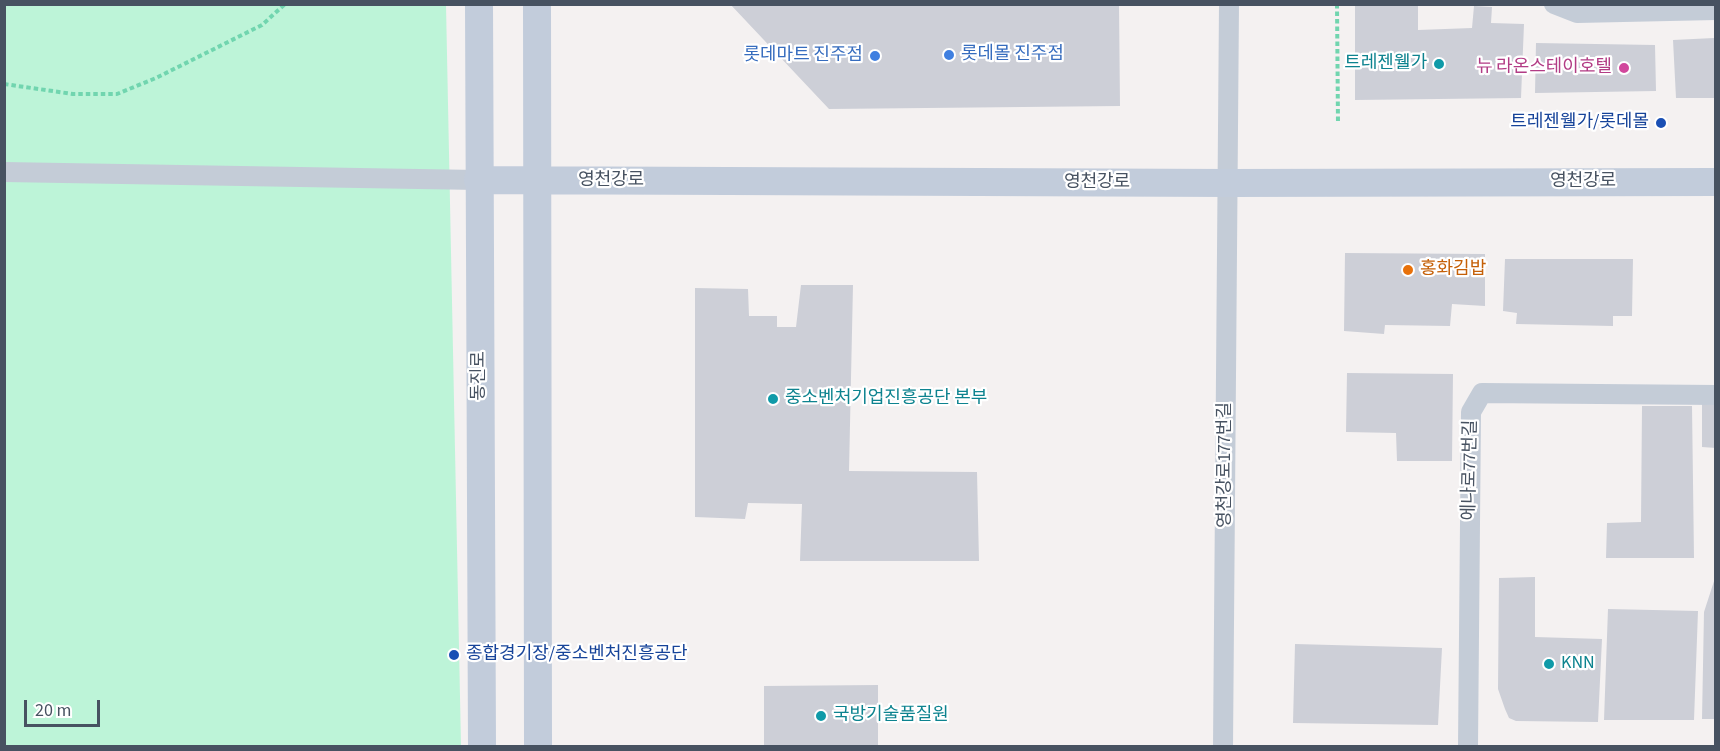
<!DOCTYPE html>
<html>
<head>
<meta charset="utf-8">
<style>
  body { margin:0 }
  #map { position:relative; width:1720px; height:751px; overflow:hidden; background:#f4f1f1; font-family:"Source Sans 3",sans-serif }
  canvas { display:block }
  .frame { position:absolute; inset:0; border:6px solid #475261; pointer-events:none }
  .scale { position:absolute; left:24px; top:700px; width:76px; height:27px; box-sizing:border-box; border:3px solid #475261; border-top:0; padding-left:8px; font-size:18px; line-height:21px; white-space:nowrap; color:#475261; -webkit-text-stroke:4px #fff; paint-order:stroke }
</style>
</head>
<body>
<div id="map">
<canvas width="1720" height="751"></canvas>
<div class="frame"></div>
<div class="scale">20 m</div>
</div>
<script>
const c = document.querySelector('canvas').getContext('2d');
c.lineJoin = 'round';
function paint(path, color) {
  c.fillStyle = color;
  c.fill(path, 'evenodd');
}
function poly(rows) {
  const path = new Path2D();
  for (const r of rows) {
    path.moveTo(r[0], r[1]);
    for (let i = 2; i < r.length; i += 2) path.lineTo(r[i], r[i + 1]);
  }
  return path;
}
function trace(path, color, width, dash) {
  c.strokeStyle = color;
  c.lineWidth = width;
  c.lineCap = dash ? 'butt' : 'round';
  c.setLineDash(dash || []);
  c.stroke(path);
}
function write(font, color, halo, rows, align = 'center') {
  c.font = font + ' "Source Sans 3","Noto Sans KR",sans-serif';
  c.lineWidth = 4.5;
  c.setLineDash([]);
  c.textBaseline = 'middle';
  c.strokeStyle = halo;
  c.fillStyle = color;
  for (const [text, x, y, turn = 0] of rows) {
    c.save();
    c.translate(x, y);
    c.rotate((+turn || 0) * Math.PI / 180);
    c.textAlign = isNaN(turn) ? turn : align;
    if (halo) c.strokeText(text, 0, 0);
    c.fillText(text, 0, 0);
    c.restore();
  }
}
const green = poly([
  [4,5,446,5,461,746,5,746]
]);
const building = poly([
  [730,4,1119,4,1120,106,829,109],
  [1355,4,1418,4,1418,30,1472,28,1474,6,1492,7,1491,23,1524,24,1521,98,1355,100],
  [1714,38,1716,98,1676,98,1673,40],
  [1536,43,1655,45,1656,91,1535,93],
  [1345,253,1485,254,1485,306,1452,304,1450,326,1385,325,1384,334,1344,331],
  [1505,259,1633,259,1632,316,1613,316,1613,326,1516,324,1517,313,1503,311],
  [801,285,853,285,849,471,977,472,979,561,800,561,802,504,748,503,745,519,695,517,695,288,748,289,749,316,777,316,777,327,796,327],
  [1347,373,1453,374,1452,461,1397,461,1396,433,1346,432],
  [1702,404,1716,405,1716,448,1702,447],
  [1642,406,1692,406,1694,558,1606,558,1607,523,1641,522],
  [1535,577,1535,637,1602,639,1598,722,1516,721,1509,718,1505,709,1498,689,1499,578],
  [1715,578,1716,719,1702,719,1704,612],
  [1608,609,1698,611,1694,720,1604,720],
  [1295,644,1442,648,1438,725,1293,723],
  [878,685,878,746,764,746,764,686]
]);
const path = poly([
  [1337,4,1338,124],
  [4,84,73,94,117,94,156,78,262,25,285,4]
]);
const street = poly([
  [1554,4,1577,13,1716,10],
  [4,172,478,180],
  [1223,746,1229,4],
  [1468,746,1471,412,1482,393,1716,395]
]);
const secondary = poly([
  [479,4,482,746],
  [537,4,538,746],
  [478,180,1228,183,1716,182]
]);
const markers = [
  [949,55,6,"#3f7fe0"],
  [875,56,6,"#3f7fe0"],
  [1439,64,6,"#0f9aa8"],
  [1624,68,6,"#d1479c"],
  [1661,123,6,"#1a4fb4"],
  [1408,270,6,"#e8710a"],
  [773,399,6,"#0f9aa8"],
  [454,655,6,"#1a4fb4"],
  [1549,664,6,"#0f9aa8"],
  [821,716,6,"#0f9aa8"]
];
const shopNames = [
  ["롯데몰 진주점",961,55],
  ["롯데마트 진주점",863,56,"right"]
];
const cultureNames = [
  ["트레젠웰가",1427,64,"right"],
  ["중소벤처기업진흥공단 본부",785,399],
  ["KNN",1561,664],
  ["국방기술품질원",833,716]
];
const hotelNames = [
  ["뉴 라온스테이호텔",1612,68]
];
const transitNames = [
  ["트레젠웰가/롯데몰",1649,123],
  ["종합경기장/중소벤처진흥공단",466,655,"left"]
];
const streetNames = [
  ["영천강로",611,181],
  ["영천강로",1583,182],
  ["영천강로",1097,183],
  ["동진로",480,376,-90],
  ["영천강로177번길",1226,465,-90],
  ["에나로77번길",1471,470,-89]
];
const foodNames = [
  ["홍화김밥",1420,270]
];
paint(green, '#bdf4d8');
paint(building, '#cdcfd7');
trace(path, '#71d5af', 4, [4.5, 3]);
trace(street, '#c4ccd7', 20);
trace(secondary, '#c2ccdb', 28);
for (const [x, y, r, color] of markers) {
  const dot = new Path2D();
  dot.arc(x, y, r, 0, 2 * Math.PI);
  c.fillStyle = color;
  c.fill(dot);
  trace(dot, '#fff', 2);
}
write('18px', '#366cbe', '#fff', shopNames, 'left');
write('18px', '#0d838f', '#fff', cultureNames, 'left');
write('18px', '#b23c85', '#fff', hotelNames, 'right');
write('18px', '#164399', '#fff', transitNames, 'right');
write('18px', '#475261', '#fff', streetNames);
write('18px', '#c56008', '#fff', foodNames, 'left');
</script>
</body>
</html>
